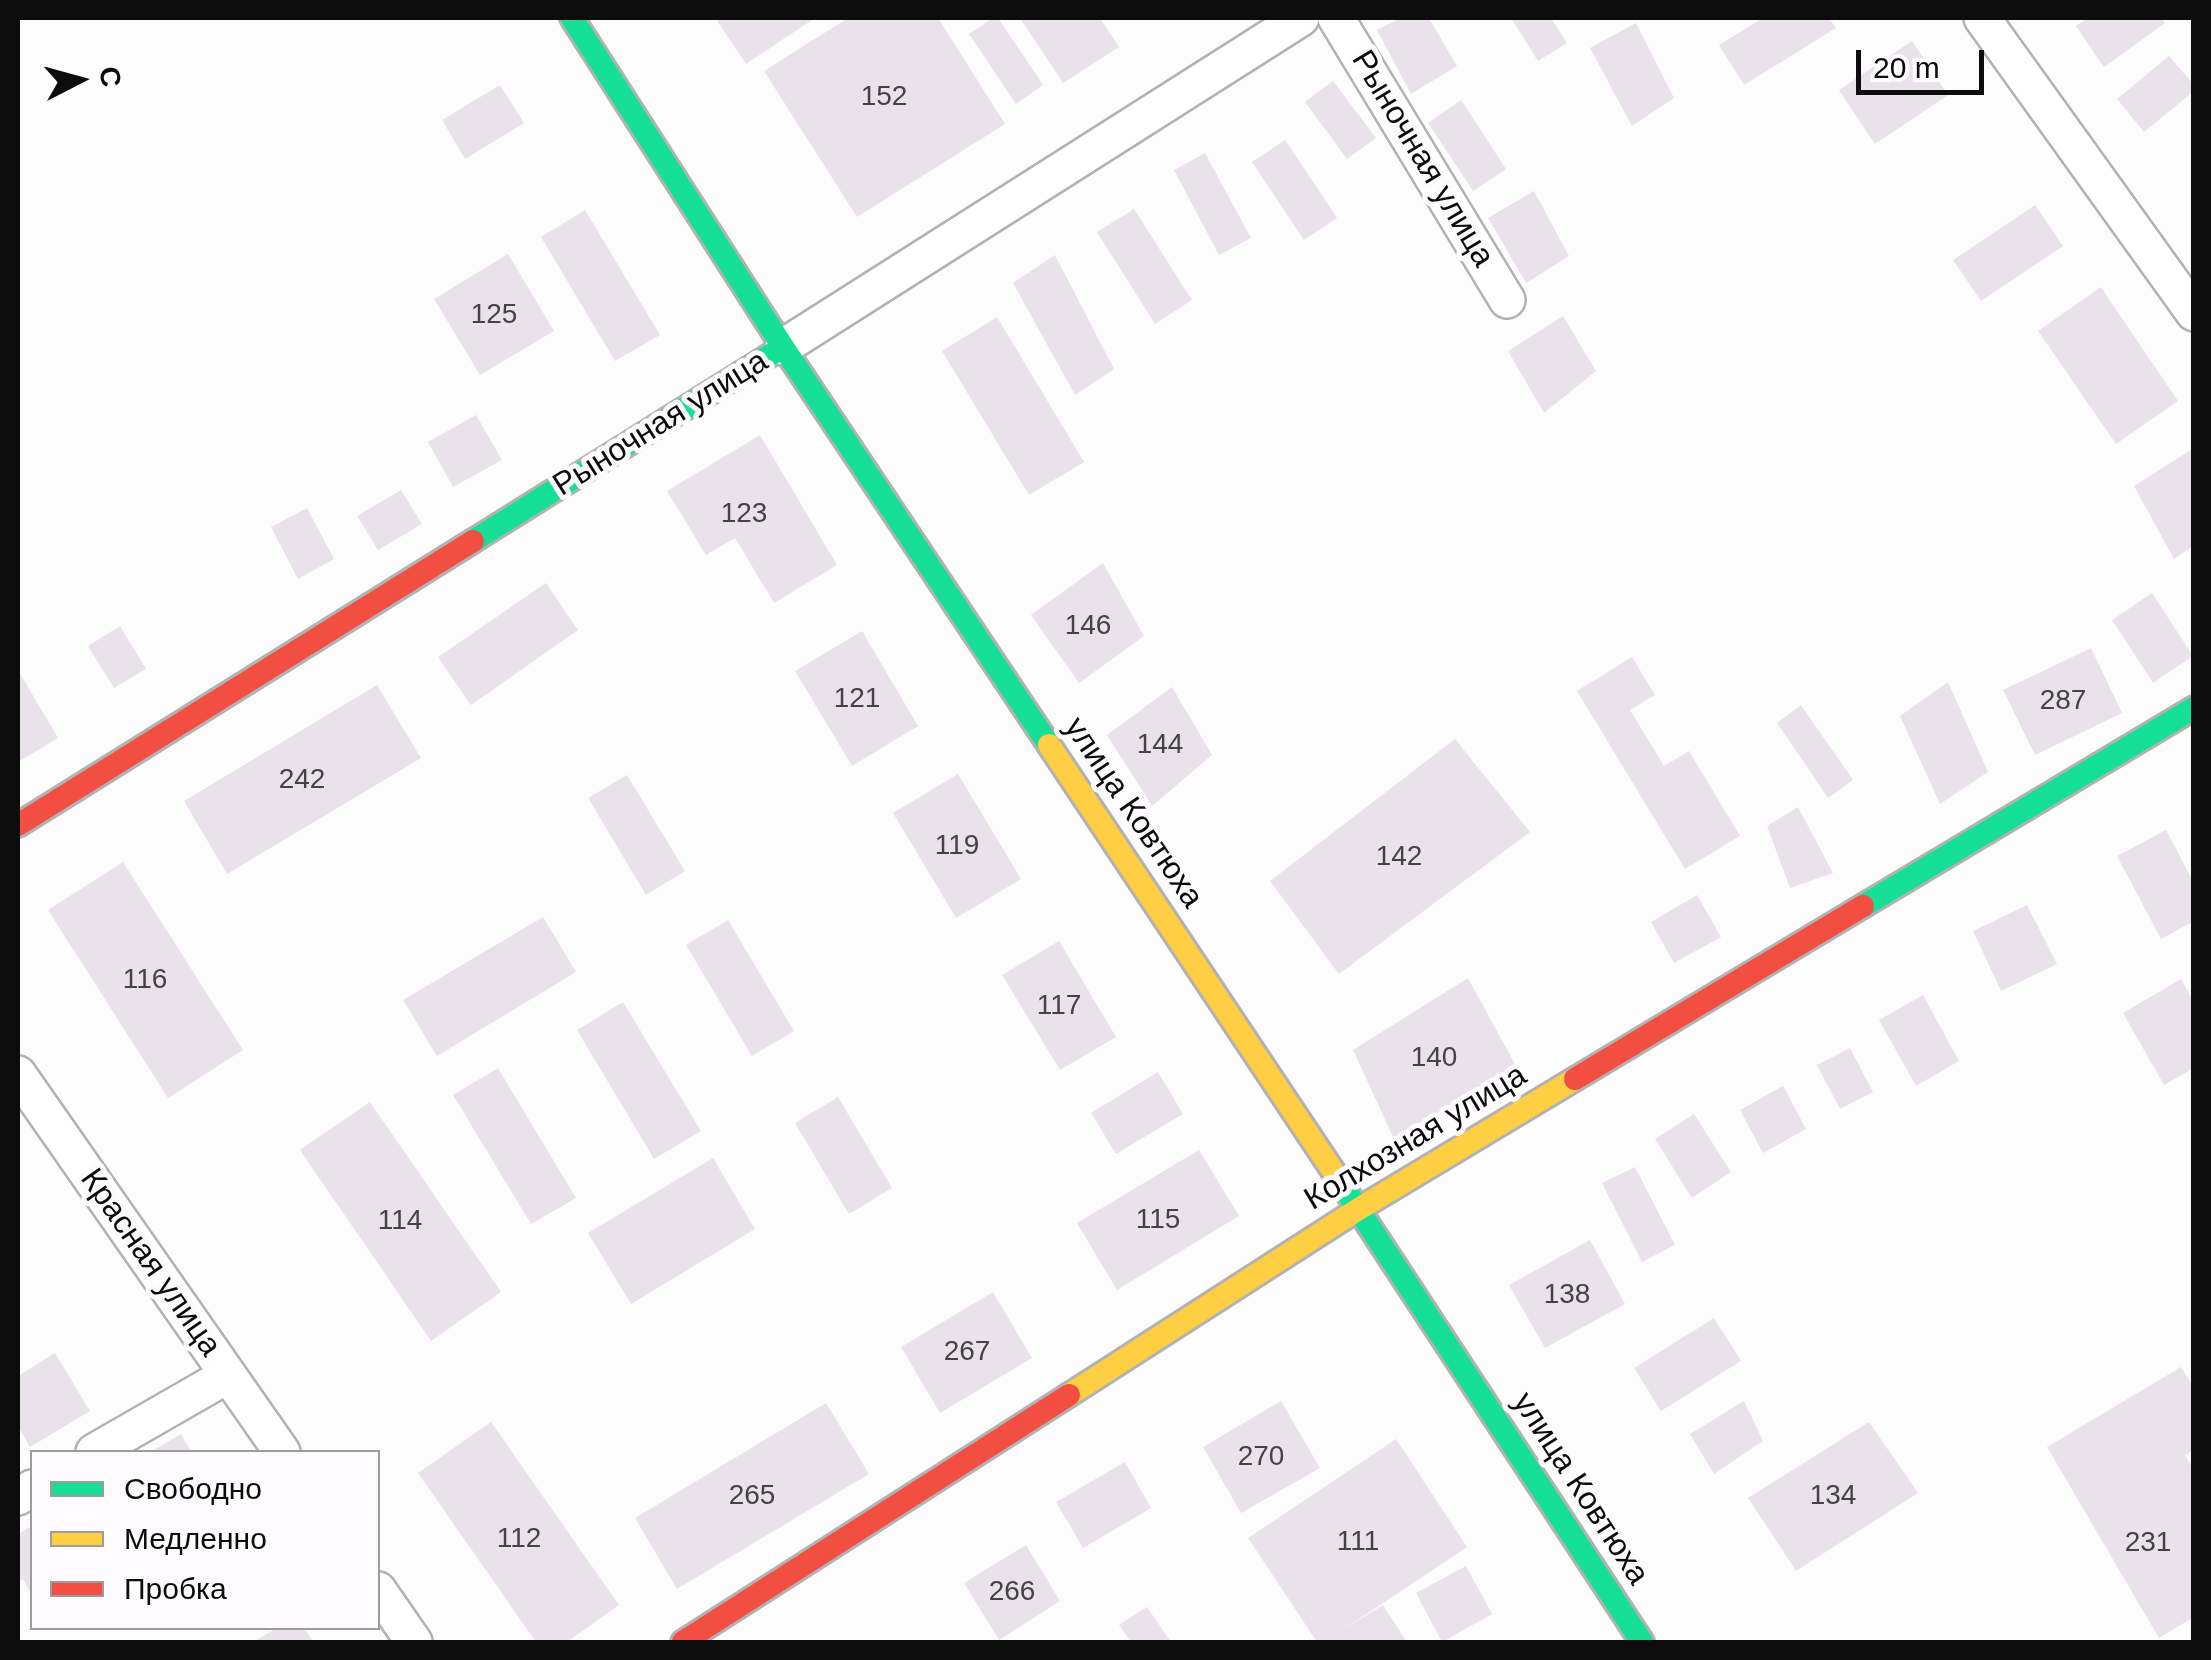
<!DOCTYPE html>
<html>
<head>
<meta charset="utf-8">
<style>
  body { margin:0 }
  #map { position:relative; width:2211px; height:1660px; overflow:hidden; background:#fcfcfc; font-family:Helvetica,sans-serif }
  canvas { display:block }
  .frame { position:absolute; inset:0; border:20px solid #0c0c0d; pointer-events:none }
  .legend { position:absolute; left:30px; top:1450px; width:350px; height:180px; box-sizing:border-box; background:#fdfbfd; border:2px solid #9d9b9d; margin:0; padding:12px 18px; list-style:none; font-size:30px; color:#0c0c0d }
  .legend li { display:flex; align-items:center; gap:20px; height:50px }
  .legend b { width:50px; border:2px solid #9d9b9d }
  .north { position:absolute; left:30px; top:30px; width:100px; height:100px; -webkit-text-stroke:8px #fdfbfd; paint-order:stroke; rotate:84deg; font-size:28px; font-weight:700; line-height:40px; text-align:center; color:#0c0c0d }
  .north::after { content:''; display:block; margin:auto; width:35px; height:45px; background:#0c0c0d; clip-path:polygon(50% 0,100% 100%,50% 72%,0 100%) }
  .scale { position:absolute; left:1856px; top:50px; width:128px; height:45px; box-sizing:border-box; border:5px solid #0c0c0d; border-top:0; padding-left:12px; font-size:30px; line-height:35px; white-space:nowrap; color:#0c0c0d; -webkit-text-stroke:8px #fdfbfd; paint-order:stroke }
</style>
</head>
<body>
<div id="map">
<canvas width="2211" height="1660"></canvas>
<div class="frame"></div>
<ul class="legend">
<li><b style="height:12px;background:#16e098"></b>Свободно</li>
<li><b style="height:12px;background:#ffcf43"></b>Медленно</li>
<li><b style="height:12px;background:#f24e42"></b>Пробка</li>
</ul>
<div class="north">С</div>
<div class="scale">20 m</div>
</div>
<script>
const c = document.querySelector('canvas').getContext('2d');
c.lineJoin = 'round';
function paint(path, color) {
  c.fillStyle = color;
  c.fill(path, 'evenodd');
}
function poly(rows) {
  const path = new Path2D();
  for (const r of rows) {
    path.moveTo(r[0], r[1]);
    for (let i = 2; i < r.length; i += 2) path.lineTo(r[i], r[i + 1]);
  }
  return path;
}
function trace(path, color, width, dash) {
  c.strokeStyle = color;
  c.lineWidth = width;
  c.lineCap = dash ? 'butt' : 'round';
  c.setLineDash(dash || []);
  c.stroke(path);
}
function write(font, color, halo, rows, align = 'center') {
  c.font = font + ' Helvetica,sans-serif';
  c.lineWidth = 10;
  c.setLineDash([]);
  c.textBaseline = 'middle';
  c.strokeStyle = halo;
  c.fillStyle = color;
  for (const [text, x, y, turn = 0] of rows) {
    c.save();
    c.translate(x, y);
    c.rotate((+turn || 0) * Math.PI / 180);
    c.textAlign = isNaN(turn) ? turn : align;
    if (halo) c.strokeText(text, 0, 0);
    c.fillText(text, 0, 0);
    c.restore();
  }
}
const building = poly([
  [723,18,815,18,746,64,717,21],
  [848,18,938,18,1005,124,857,217,764,71],
  [993,18,998,18,1043,85,1016,104,969,34],
  [1020,18,1100,18,1119,47,1063,83],
  [1401,18,1429,18,1457,66,1411,94,1377,30],
  [1511,18,1551,18,1567,43,1538,61],
  [1763,18,1829,18,1836,28,1744,85,1719,45],
  [2088,18,2161,18,2165,23,2104,67,2076,26],
  [1636,23,1674,98,1632,126,1590,48],
  [1912,41,1948,95,1875,144,1839,90],
  [2169,56,2194,85,2194,91,2144,132,2117,99],
  [1333,81,1376,138,1347,159,1305,102],
  [500,85,524,123,465,159,442,120],
  [1461,100,1506,169,1473,191,1428,123],
  [1285,140,1337,218,1304,240,1252,162],
  [1205,153,1251,238,1219,255,1174,170],
  [1534,191,1569,256,1526,283,1488,218],
  [2035,205,2063,246,1981,301,1953,260],
  [1134,209,1192,300,1155,324,1097,232],
  [585,210,660,335,615,361,541,237],
  [508,254,554,331,480,375,434,299],
  [1055,255,1114,369,1075,395,1013,283],
  [2101,287,2178,401,2116,444,2038,331],
  [1563,316,1596,371,1544,413,1508,351],
  [997,317,1084,462,1029,495,942,351],
  [476,415,502,460,453,487,428,442],
  [760,435,837,565,774,603,735,538,706,555,667,491],
  [2194,448,2194,545,2174,559,2134,486],
  [401,490,422,524,378,550,357,516],
  [307,508,334,559,298,579,271,527],
  [1103,563,1144,636,1079,683,1031,615],
  [546,583,578,630,471,705,438,657],
  [2152,593,2193,656,2153,683,2112,620],
  [120,626,146,669,114,688,88,646],
  [862,631,918,726,852,766,795,671],
  [2091,648,2122,713,2035,755,2003,690],
  [1632,657,1655,695,1630,710,1664,766,1689,751,1740,836,1685,869,1577,691],
  [18,670,58,738,18,762],
  [1948,682,1988,772,1940,804,1900,716],
  [377,685,421,758,227,874,184,801],
  [1172,687,1212,755,1152,806,1107,735],
  [1801,705,1853,780,1828,798,1777,723],
  [1455,739,1530,832,1339,974,1270,881],
  [958,774,1021,879,956,918,893,813],
  [627,775,685,871,646,895,588,798],
  [1798,807,1833,873,1790,888,1767,826],
  [2166,830,2194,883,2194,921,2161,939,2117,856],
  [123,862,243,1050,168,1098,48,910],
  [1697,895,1721,937,1674,963,1651,922],
  [2027,905,2057,964,2001,991,1973,931],
  [543,917,576,972,437,1056,403,1000],
  [728,920,794,1031,752,1056,686,945],
  [1059,941,1116,1037,1060,1070,1002,975],
  [1468,978,1516,1066,1394,1139,1353,1050],
  [2181,979,2194,1002,2194,1068,2164,1085,2123,1013],
  [1923,995,1959,1061,1916,1086,1879,1020],
  [623,1002,701,1131,654,1159,577,1030],
  [1850,1048,1873,1092,1840,1109,1817,1065],
  [498,1068,576,1198,531,1224,453,1095],
  [1158,1072,1183,1114,1116,1154,1091,1113],
  [1783,1086,1806,1129,1763,1153,1740,1110],
  [838,1097,892,1188,849,1214,795,1123],
  [370,1102,501,1292,431,1341,300,1150],
  [1694,1114,1731,1172,1692,1198,1655,1139],
  [1199,1150,1239,1216,1117,1290,1077,1223],
  [713,1158,755,1229,631,1304,588,1233],
  [1635,1167,1675,1245,1642,1262,1602,1183],
  [1590,1240,1625,1304,1545,1348,1509,1285],
  [993,1292,1032,1358,940,1413,901,1347],
  [1714,1318,1741,1361,1661,1411,1634,1368],
  [55,1353,90,1411,30,1447,18,1426,18,1376],
  [2181,1367,2194,1387,2194,1450,2185,1455,2194,1470,2194,1617,2159,1638,2047,1447],
  [1281,1401,1320,1468,1241,1513,1203,1447],
  [1744,1401,1763,1441,1714,1474,1690,1434],
  [826,1403,869,1474,677,1589,635,1518],
  [491,1422,619,1605,567,1642,536,1642,418,1473],
  [1869,1422,1918,1493,1796,1571,1748,1498],
  [181,1434,192,1452,150,1452],
  [1396,1439,1467,1547,1344,1629,1383,1605,1407,1642,1317,1642,1248,1538],
  [1125,1462,1151,1508,1083,1548,1056,1502],
  [32,1526,32,1596,23,1579,18,1582,18,1534],
  [1026,1545,1060,1601,999,1640,964,1583],
  [1466,1566,1492,1614,1442,1642,1416,1593],
  [1147,1607,1171,1642,1131,1642,1119,1625],
  [277,1628,304,1628,314,1642,253,1642]
]);
const street = poly([
  [1336,18,1507,300],
  [1982,18,2194,313],
  [783,347,1301,18],
  [18,1074,282,1452],
  [94,1452,228,1375],
  [18,1497,32,1488],
  [378,1590,414,1642]
]);
const fast = poly([
  [572,18,783,347,1049,745],
  [473,541,783,347],
  [1863,906,2194,708],
  [1333,1171,1642,1642]
]);
const slow = poly([
  [1049,745,1333,1171],
  [1069,1395,1357,1210,1575,1079]
]);
const jam = poly([
  [18,825,473,541],
  [1575,1079,1863,906],
  [683,1642,1069,1395]
]);
const numberNames = [
  ["152",884,97],
  ["125",494,315],
  ["123",744,514],
  ["146",1088,626],
  ["121",857,699],
  ["287",2063,701],
  ["144",1160,745],
  ["242",302,780],
  ["119",957,846],
  ["142",1399,857],
  ["116",145,980],
  ["117",1059,1006],
  ["140",1434,1058],
  ["115",1158,1220],
  ["114",400,1221],
  ["138",1567,1295],
  ["267",967,1352],
  ["270",1261,1457],
  ["265",752,1496],
  ["134",1833,1496],
  ["112",519,1539],
  ["111",1358,1542],
  ["231",2148,1543],
  ["266",1012,1592]
];
const streetNames = [
  ["Рыночная улица",1422,159,59],
  ["Рыночная улица",661,424,-32],
  ["улица Ковтюха",1133,813,56],
  ["Колхозная улица",1416,1138,-31],
  ["Красная улица",150,1263,55],
  ["улица Ковтюха",1580,1489,57]
];
paint(building, '#eae2eb');
trace(street, '#b3b2b3', 40);
trace(fast, '#b3b2b3', 28);
trace(slow, '#b3b2b3', 28);
trace(jam, '#b3b2b3', 28);
trace(street, '#fff', 35);
trace(fast, '#16e098', 22);
trace(slow, '#ffcf43', 22);
trace(jam, '#f24e42', 22);
write('28px', '#444244', null, numberNames);
write('32px', '#0c0c0d', '#fdfbfd', streetNames);
</script>
</body>
</html>
